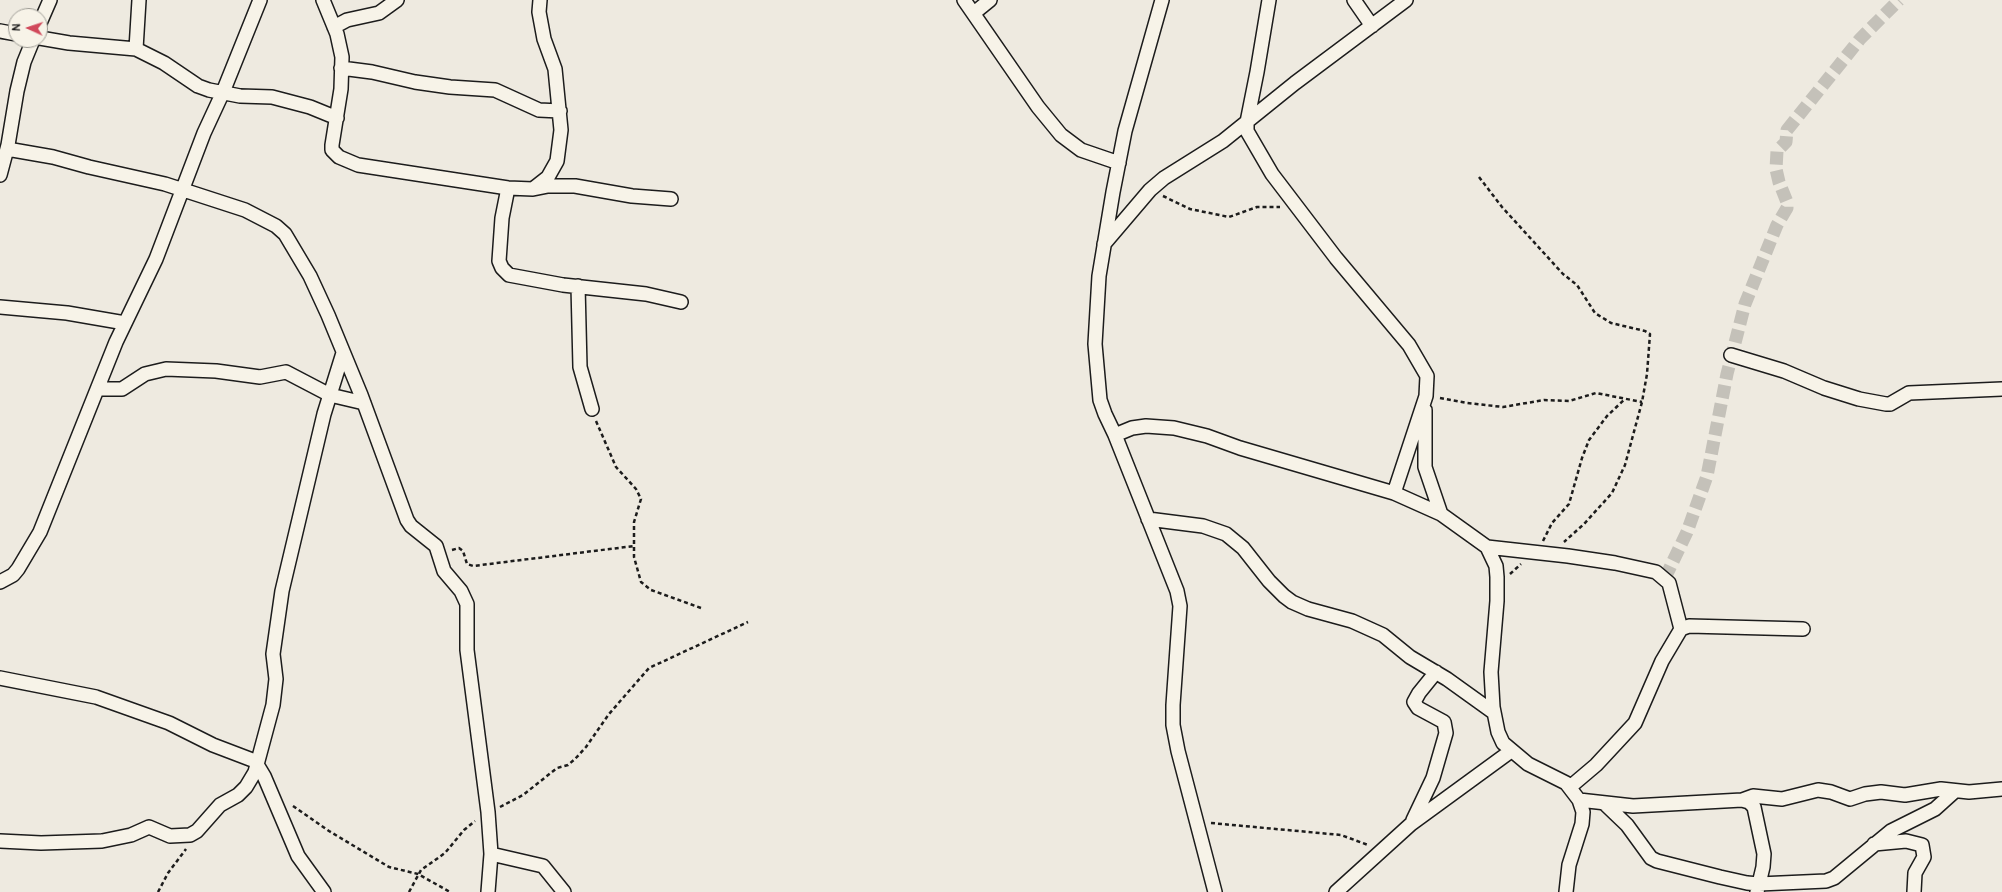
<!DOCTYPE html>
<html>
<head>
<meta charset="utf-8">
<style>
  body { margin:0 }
  #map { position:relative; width:2002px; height:892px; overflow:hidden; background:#eeeae0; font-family:Pangolin,sans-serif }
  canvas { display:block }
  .north { position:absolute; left:8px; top:8px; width:40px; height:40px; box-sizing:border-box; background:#f7f3e8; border:1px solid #9f9d96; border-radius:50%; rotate:273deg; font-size:11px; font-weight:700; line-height:16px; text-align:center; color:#1c1c1c }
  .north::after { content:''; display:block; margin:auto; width:14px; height:18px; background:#d1495b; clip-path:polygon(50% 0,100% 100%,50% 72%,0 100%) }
</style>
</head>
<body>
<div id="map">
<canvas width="2002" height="892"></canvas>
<div class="north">N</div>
</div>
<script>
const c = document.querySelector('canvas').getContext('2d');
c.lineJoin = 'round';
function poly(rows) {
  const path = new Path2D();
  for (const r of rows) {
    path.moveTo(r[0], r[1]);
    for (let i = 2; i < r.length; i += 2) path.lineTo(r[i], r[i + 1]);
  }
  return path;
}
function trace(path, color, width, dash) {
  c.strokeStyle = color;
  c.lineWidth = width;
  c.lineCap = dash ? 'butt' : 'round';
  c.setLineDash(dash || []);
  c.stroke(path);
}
const streetTunnel = poly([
  [1665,578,1687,532,1707,476,1727,374,1745,304,1777,225,1787,208,1787,202,1779,182,1776,169,1777,151,1786,142,1787,130,1860,39,1899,0]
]);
const path = poly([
  [1479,177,1502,207,1563,274,1577,285,1595,313,1611,323,1645,331,1650,334,1647,374,1642,402,1625,465,1612,493,1584,524,1564,542],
  [1163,196,1190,209,1229,217,1257,207,1280,207],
  [1440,398,1467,403,1503,407,1544,400,1569,401,1596,393,1642,402],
  [596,421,616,467,636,489,641,499,634,522,634,557,641,582,651,590,701,608],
  [1543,541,1552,523,1569,504,1582,458,1589,440,1607,416,1625,399],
  [452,550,459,548,463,551,467,564,473,566,634,546],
  [1510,574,1521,564],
  [293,806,329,831,389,867,418,874,450,892],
  [500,807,523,795,557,768,568,765,575,759,586,747,609,714,649,668,748,622],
  [1211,823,1341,835,1368,845],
  [158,892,168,873,186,849],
  [409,892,421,870,445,853,464,830,475,821]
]);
const street = poly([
  [323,0,337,34,342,57,341,89,332,145,332,150,339,157,358,165,508,188,533,189,548,186,575,186,632,196,671,199],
  [964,0,1038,107,1061,135,1081,150,1119,163],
  [1162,0,1125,131,1113,192,1099,276,1095,344,1100,400,1105,414,1115,435,1177,591,1180,606,1173,705,1173,725,1178,751,1215,892],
  [1269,0,1257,72,1247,122,1247,131,1272,174,1336,258,1409,345,1427,376,1426,396,1394,493],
  [1354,0,1372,26],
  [974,13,990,0],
  [40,23,50,0],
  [334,27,347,20,379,13,397,0],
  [0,31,16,34],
  [40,38,69,43,136,49,164,63,198,86,209,90,240,96,272,97,310,107,337,118],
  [136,49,139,0],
  [341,68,372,72,415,82,450,87,495,90,539,110,560,111],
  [7,149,53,157,89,167,165,184,245,210,276,226,285,234,310,276,328,315,361,395,407,520,411,526,436,546,444,571,461,591,467,604,467,650,488,812,491,854,488,892],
  [0,175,8,145,17,91,24,62,33,40],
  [508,188,502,218,499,261,502,268,509,275,563,285,646,294,681,302],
  [534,188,548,177,557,161,561,130,555,69,544,39,539,12,540,0],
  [1104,244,1150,190,1164,178,1223,141,1295,83,1406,0],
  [578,286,580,367,592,409],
  [0,307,67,313,125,323],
  [1731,355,1784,371,1824,388,1859,399,1886,404,1890,404,1909,393,2002,389],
  [99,389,122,389,145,374,166,369,216,371,260,377,286,372,330,395,364,403],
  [1425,410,1425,467,1441,514],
  [1115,435,1132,428,1146,426,1174,428,1207,436,1240,448,1394,493,1441,514,1487,547,1496,566,1497,577,1497,601,1491,672,1493,707,1498,732,1503,743,1528,764,1566,783,1579,800,1583,812,1582,824,1569,865,1566,892],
  [1148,519,1203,526,1226,534,1243,548,1269,581,1284,596,1292,602,1308,609,1352,621,1383,635,1410,657,1447,679,1493,712],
  [1487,547,1568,556,1615,563,1656,572,1669,583,1681,629],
  [0,582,13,575,18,569,40,532,116,342,156,259,204,133,223,92,260,0],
  [0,678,96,697,169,723,213,745,255,761,264,776,298,856,324,892],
  [1570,787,1596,765,1635,723,1662,661,1681,629,1689,626,1803,629],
  [1579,800,1633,806,1742,800,1749,802,1754,807,1764,854,1763,867,1757,892],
  [1742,800,1753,796,1782,799,1818,790,1831,792,1850,799,1865,794,1881,792,1905,795,1941,789,1969,792,2002,789],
  [1604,803,1627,825,1651,858,1657,861,1720,877,1747,883,1759,884,1826,881,1834,878,1891,831,1935,809,1955,791],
  [1413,820,1433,778,1446,733,1444,722,1418,708,1414,702,1419,693,1436,672],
  [0,841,41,843,102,841,131,835,149,827,170,836,190,835,197,831,220,805,238,795,246,787,255,772,273,705,276,679,273,654,282,591,324,414,343,353],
  [1874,844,1906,841,1922,845,1924,857,1915,873,1914,892],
  [491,854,543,866,564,892],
  [1336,892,1411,824,1511,751]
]);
trace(streetTunnel, '#c4c1b9', 13, [13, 6]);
trace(street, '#1c1c1c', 16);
trace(path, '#1c1c1c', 2.5, [4, 3]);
trace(street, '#f7f3e8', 13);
</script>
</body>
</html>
